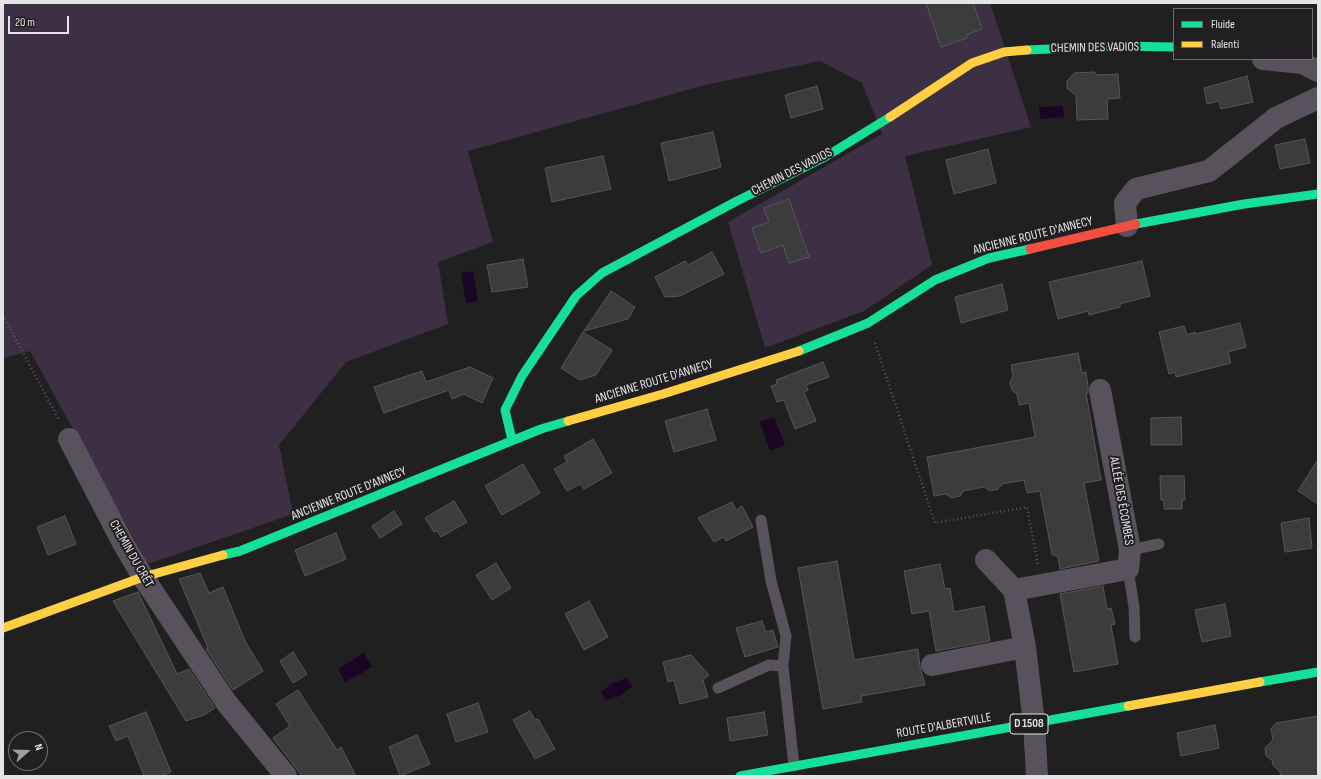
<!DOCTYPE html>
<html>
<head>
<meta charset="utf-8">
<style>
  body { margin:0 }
  #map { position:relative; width:1321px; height:779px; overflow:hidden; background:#212021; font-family:"Sofia Sans Condensed",sans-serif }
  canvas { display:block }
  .frame { position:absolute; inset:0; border:4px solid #e4e3e5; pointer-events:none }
  .legend { position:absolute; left:1173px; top:8px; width:140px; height:52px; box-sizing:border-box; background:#211f22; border:1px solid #6f6d70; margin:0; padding:5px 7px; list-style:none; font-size:12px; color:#e4e3e5 }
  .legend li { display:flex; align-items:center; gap:8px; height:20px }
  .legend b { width:20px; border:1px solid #6f6d70 }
  .north { position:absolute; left:8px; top:731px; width:40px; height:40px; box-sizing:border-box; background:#211f22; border:1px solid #6f6d70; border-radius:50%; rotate:70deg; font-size:11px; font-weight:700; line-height:16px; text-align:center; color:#e4e3e5 }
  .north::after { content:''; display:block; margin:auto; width:14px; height:18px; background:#a09fa0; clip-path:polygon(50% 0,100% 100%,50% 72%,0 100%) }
  .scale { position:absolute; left:8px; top:16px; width:61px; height:18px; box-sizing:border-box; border:2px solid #e4e3e5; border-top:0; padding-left:5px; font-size:12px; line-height:14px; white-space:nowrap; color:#e4e3e5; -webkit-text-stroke:3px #211f22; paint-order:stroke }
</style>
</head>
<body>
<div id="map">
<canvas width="1321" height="779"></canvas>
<div class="frame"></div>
<ul class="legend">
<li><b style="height:5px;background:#16e098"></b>Fluide</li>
<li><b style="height:5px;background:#ffcf43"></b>Ralenti</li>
</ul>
<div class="north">N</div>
<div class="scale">20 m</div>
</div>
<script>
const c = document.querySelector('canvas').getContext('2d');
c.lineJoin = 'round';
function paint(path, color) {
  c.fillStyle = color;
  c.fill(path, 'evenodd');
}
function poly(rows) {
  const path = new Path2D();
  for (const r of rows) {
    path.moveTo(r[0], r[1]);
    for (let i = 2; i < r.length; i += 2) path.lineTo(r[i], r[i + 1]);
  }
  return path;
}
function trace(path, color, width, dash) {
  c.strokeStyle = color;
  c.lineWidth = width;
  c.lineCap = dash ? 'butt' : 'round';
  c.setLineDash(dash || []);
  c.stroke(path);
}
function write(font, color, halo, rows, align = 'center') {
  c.font = font + ' "Sofia Sans Condensed",sans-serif';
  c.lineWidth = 4;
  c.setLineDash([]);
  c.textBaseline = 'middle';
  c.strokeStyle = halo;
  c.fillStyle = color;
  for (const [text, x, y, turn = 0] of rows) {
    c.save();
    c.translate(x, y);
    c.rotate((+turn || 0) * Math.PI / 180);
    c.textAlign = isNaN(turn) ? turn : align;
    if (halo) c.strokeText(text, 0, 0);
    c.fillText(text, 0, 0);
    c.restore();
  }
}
const green = poly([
  [3,3,990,3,1031,127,905,156,932,265,864,311,765,348,728,222,882,134,862,83,820,61,705,85,468,151,493,242,438,262,448,324,346,362,279,445,293,514,148,564,30,351,3,358]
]);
const water = poly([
  [1063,106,1064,117,1040,119,1039,107],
  [473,271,478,301,466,303,461,273],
  [774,417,785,445,770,451,760,422],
  [364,653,372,667,345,682,338,669],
  [627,678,632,687,620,696,605,700,601,692,612,683]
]);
const building = poly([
  [926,3,973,3,982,29,966,35,967,38,941,47,926,3],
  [1094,72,1097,75,1118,74,1120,98,1107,99,1108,119,1077,120,1076,96,1067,88,1067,81,1074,73,1094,72],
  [1247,76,1253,102,1221,109,1219,101,1207,104,1204,88,1247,76],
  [817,86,823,109,791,118,785,95,817,86],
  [713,132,721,167,669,181,661,143,713,132],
  [1305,139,1310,163,1280,169,1275,145,1305,139],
  [988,149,996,183,954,194,946,160,988,149],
  [603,156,611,189,552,202,545,168,603,156],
  [789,199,809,257,789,263,783,245,761,253,752,228,769,222,764,208,789,199],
  [712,252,724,274,680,296,665,297,655,277,685,261,688,265,712,252],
  [523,259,528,287,492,292,487,265,523,259],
  [1142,261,1150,296,1120,304,1120,307,1089,315,1088,311,1058,319,1049,282,1142,261],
  [1002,284,1008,310,961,323,955,297,1002,284],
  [611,291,635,307,628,319,584,331,611,291],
  [1240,323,1246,347,1228,352,1231,363,1176,377,1175,372,1169,374,1159,332,1184,326,1187,335,1195,332,1195,334,1240,323],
  [583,332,612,350,596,375,580,380,561,368,583,332],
  [1078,353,1082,373,1086,372,1088,386,1088,393,1086,393,1101,480,1084,483,1099,561,1060,569,1058,557,1052,554,1040,491,1027,493,1024,480,1002,484,998,489,990,491,984,487,963,491,960,496,951,498,946,494,934,496,927,457,1035,437,1029,403,1019,405,1017,394,1012,390,1010,382,1013,376,1011,365,1078,353],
  [823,362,829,377,806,385,808,390,804,392,816,421,795,429,784,400,777,402,771,386,777,384,776,380,823,362],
  [470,367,493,378,482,403,464,394,452,399,449,390,384,413,374,387,422,371,426,382,470,367],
  [707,409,716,440,674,452,665,421,707,409],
  [1181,417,1182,445,1151,445,1151,418,1181,417],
  [593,439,612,473,584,489,580,484,567,491,554,469,567,462,564,456,593,439],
  [1318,459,1318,504,1298,491,1318,459],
  [523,464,540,493,502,515,485,486,523,464],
  [1160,476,1184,476,1185,500,1182,500,1182,509,1164,509,1164,500,1161,500,1160,476],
  [454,501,467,522,441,537,437,531,434,532,425,518,454,501],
  [732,502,736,510,742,506,753,527,726,541,724,537,714,542,698,518,732,502],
  [394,511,402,524,380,538,372,526,394,511],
  [65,516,76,544,48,555,37,527,65,516],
  [1309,518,1312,548,1285,552,1281,523,1309,518],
  [336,533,346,559,305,576,295,550,336,533],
  [837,561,854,660,918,649,920,667,925,685,861,696,862,702,823,709,798,568,837,561],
  [496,563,511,588,492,600,476,575,496,563],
  [940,564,945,589,950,588,954,612,984,606,990,641,936,651,929,611,912,614,904,571,940,564],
  [200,573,209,593,223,587,245,641,263,671,233,690,206,649,208,648,179,579,200,573],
  [1103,586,1107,609,1111,608,1115,624,1111,625,1118,664,1074,672,1060,594,1103,586],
  [138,592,177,674,189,669,215,708,204,715,186,721,113,601,138,592],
  [589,601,608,637,584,650,565,614,589,601],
  [1225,604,1231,636,1202,642,1195,610,1225,604],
  [762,621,766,632,773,630,778,647,745,657,736,628,762,621],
  [293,652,307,674,293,683,280,661,293,652],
  [691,655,709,675,703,680,708,697,680,704,674,680,668,682,663,662,691,655],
  [298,690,337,750,341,747,356,776,302,776,273,738,290,726,276,704,298,690],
  [478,703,488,732,456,742,447,714,478,703],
  [530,711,535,720,538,719,555,749,535,759,513,720,530,711],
  [146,712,171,772,161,776,144,776,128,736,116,741,109,726,146,712],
  [764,712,768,735,730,741,727,718,764,712],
  [1318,716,1318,776,1281,776,1280,772,1273,765,1272,760,1266,756,1265,748,1273,740,1271,729,1276,723,1318,716],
  [1215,725,1219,748,1181,756,1177,733,1215,725],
  [417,735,430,764,400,776,389,747,417,735]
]);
const path = poly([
  [3,315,59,420],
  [875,343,935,523,1027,507,1038,565]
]);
const lane = poly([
  [761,520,771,581,786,636,783,666],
  [1130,550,1159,544],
  [1128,569,1134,607,1135,637],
  [718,688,769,665,783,666,794,766]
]);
const street = poly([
  [1263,59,1302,63,1318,71],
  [1127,226,1125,203,1136,189,1209,171,1276,118,1318,98],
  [69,439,123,543,143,577,226,702,286,776],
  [986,560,1014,590,1025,647,1034,723,1037,776],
  [1014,590,1128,569,1130,550,1100,390],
  [932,665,1025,647]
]);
const fast = poly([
  [1027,50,1117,46,1174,47],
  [1136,224,1244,204,1318,194],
  [799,351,868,323,935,280,989,258,1030,249],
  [512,440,505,410,522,376,576,296,602,273,737,201,825,157,890,117],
  [223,555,240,551,541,429,568,421],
  [1260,682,1318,672],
  [740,776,1128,706]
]);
const slow = poly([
  [890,117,972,63,1004,52,1027,50],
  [568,421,663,394,799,351],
  [3,628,143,577,223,555],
  [1128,706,1260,682]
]);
const jam = poly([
  [1030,249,1136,224]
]);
const shields = [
  [1029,724,38]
];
const shieldNames = [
  ["D 1508",1029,724]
];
const streetNames = [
  ["CHEMIN DES VADIOS",1095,48,-1],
  ["CHEMIN DES VADIOS",792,172,-27],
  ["ANCIENNE ROUTE D'ANNECY",1033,236,-14],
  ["ANCIENNE ROUTE D'ANNECY",654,382,-17],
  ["ANCIENNE ROUTE D'ANNECY",349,494,-22],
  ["ALLÉE DES ÉCOMBES",1121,501,80],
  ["CHEMIN DU CRÊT",131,554,60],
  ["ROUTE D'ALBERTVILLE",944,726,-10]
];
paint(green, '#3d3044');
paint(water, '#1b0525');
paint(building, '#3d3c3d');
trace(building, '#575657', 1);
trace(path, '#5b575d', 2.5, [1, 3]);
trace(lane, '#59525c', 11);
trace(street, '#59525c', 22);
trace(fast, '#16e098', 9);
trace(slow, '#ffcf43', 9);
trace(jam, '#f24e42', 9);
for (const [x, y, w] of shields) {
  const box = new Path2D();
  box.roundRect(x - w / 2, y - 10, w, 20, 3);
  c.fillStyle = '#211f22';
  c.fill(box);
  trace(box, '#e4e3e5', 1);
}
write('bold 12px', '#e4e3e5', null, shieldNames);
write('13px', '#e4e3e5', '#211f22', streetNames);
</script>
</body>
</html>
